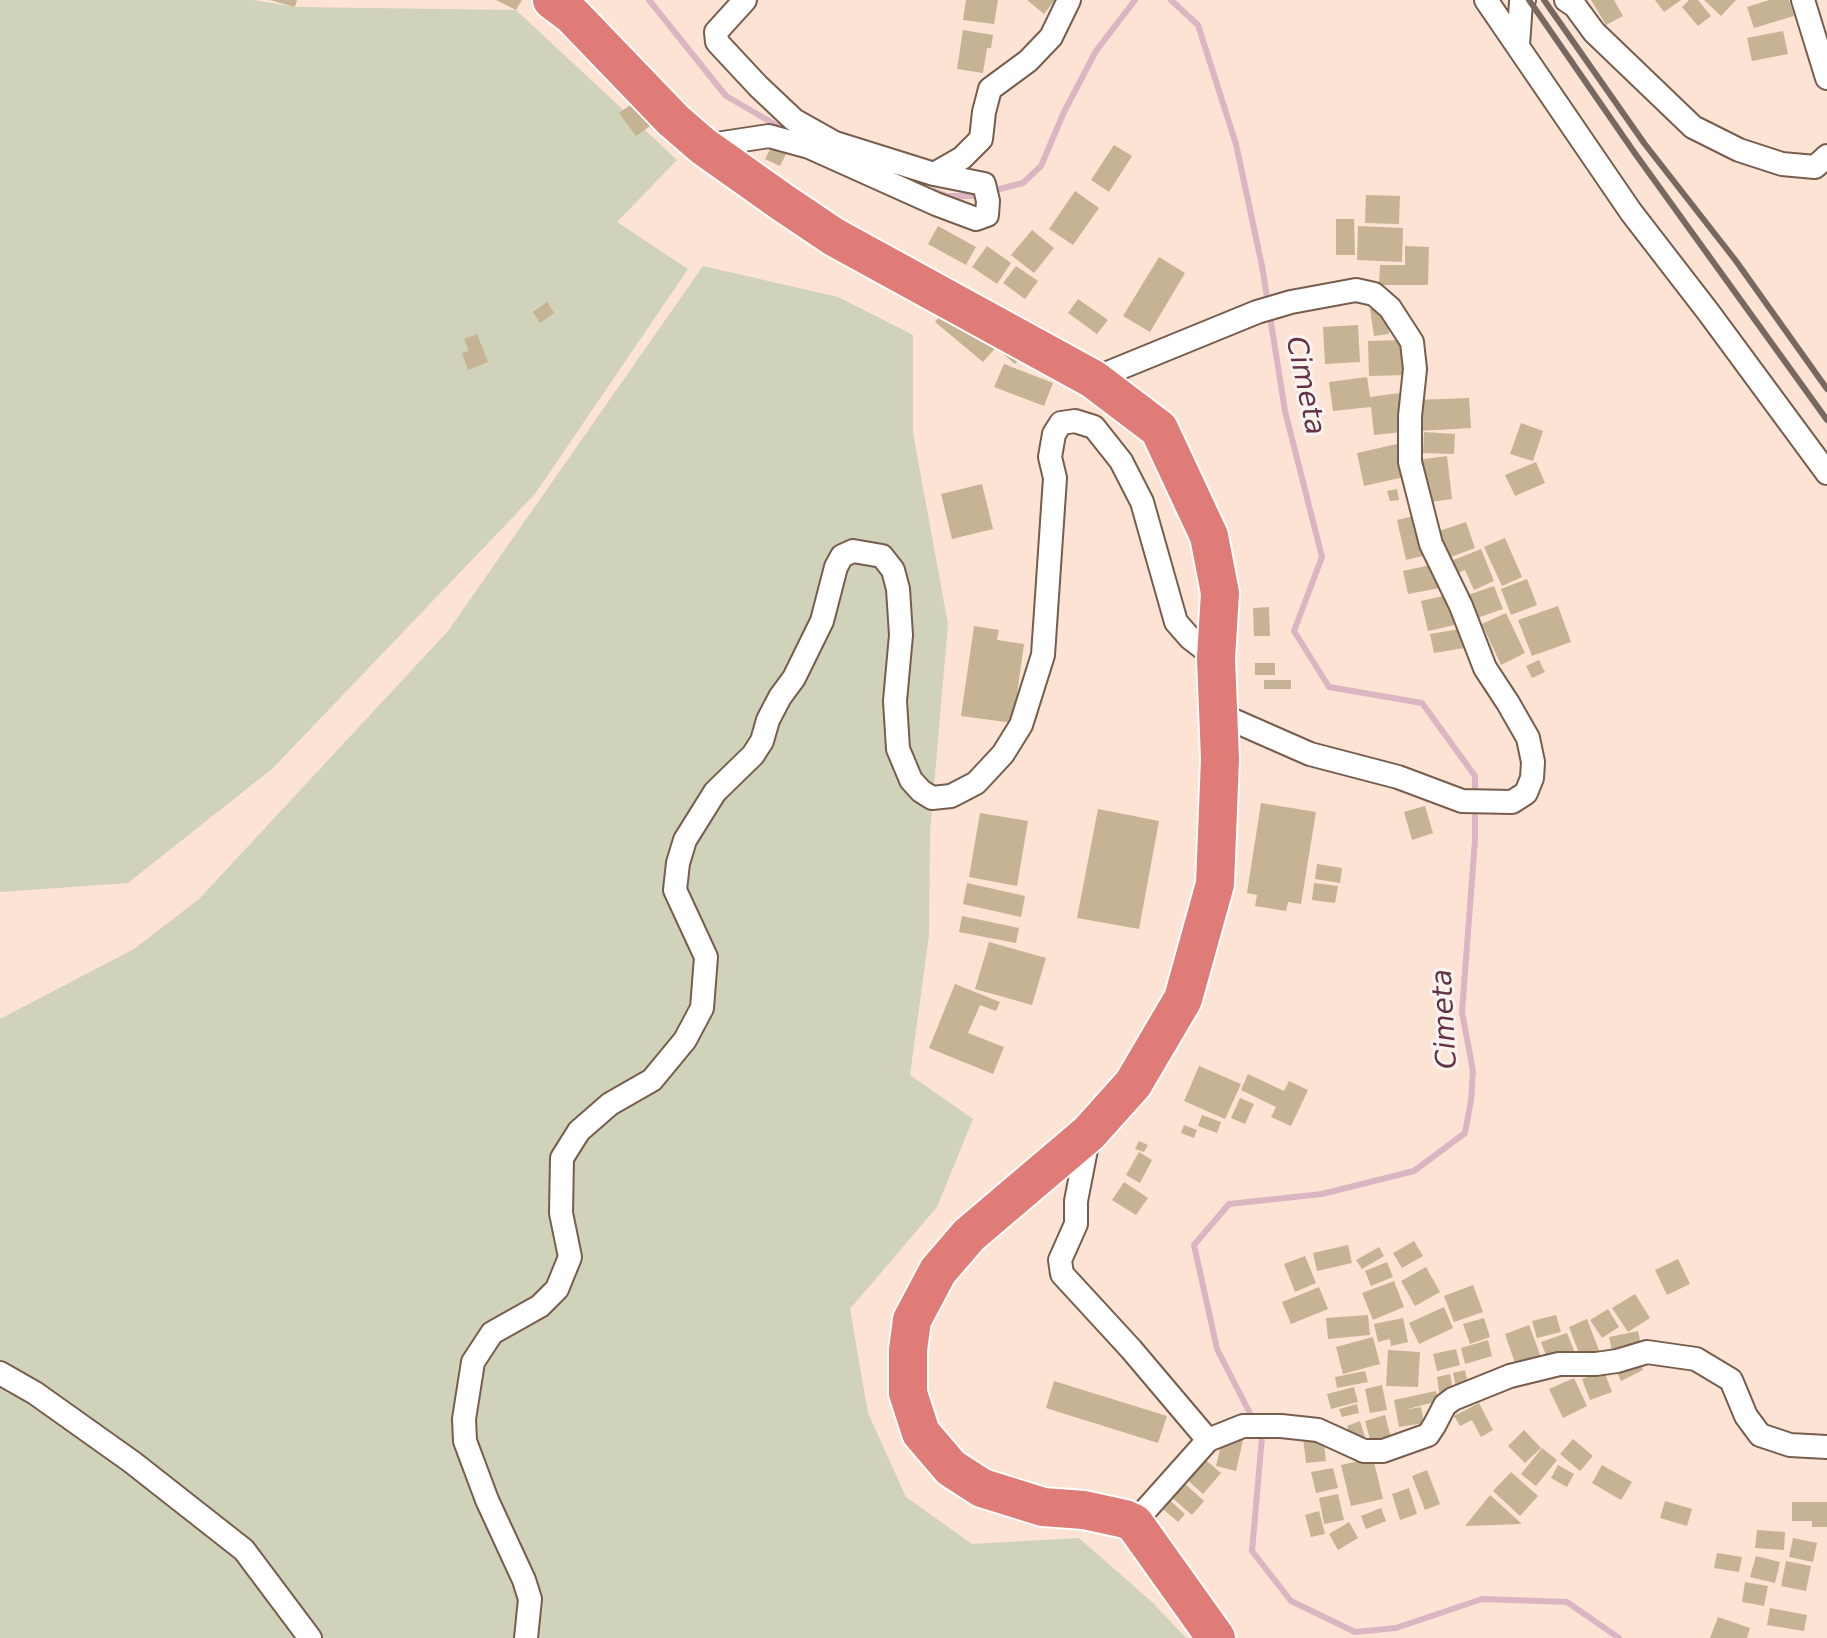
<!DOCTYPE html>
<html>
<head>
<meta charset="utf-8">
<style>
  body { margin:0 }
  canvas { display:block; background:#fce3d4 }
</style>
</head>
<body>
<canvas width="1827" height="1638"></canvas>
<script>
const c = document.querySelector('canvas').getContext('2d');
c.lineJoin = 'round';
function paint(path, color) {
  c.fillStyle = color;
  c.fill(path, 'evenodd');
}
function poly(rows) {
  const path = new Path2D();
  for (const r of rows) {
    path.moveTo(r[0], r[1]);
    for (let i = 2; i < r.length; i += 2) path.lineTo(r[i], r[i + 1]);
  }
  return path;
}
function trace(path, color, width, dash) {
  c.strokeStyle = color;
  c.lineWidth = width;
  c.lineCap = dash ? 'butt' : 'round';
  c.setLineDash(dash || []);
  c.stroke(path);
}
function write(font, color, halo, rows, align = 'center') {
  c.font = font + ' "DejaVu Sans",sans-serif';
  c.lineWidth = 6;
  c.setLineDash([]);
  c.textBaseline = 'middle';
  c.strokeStyle = halo;
  c.fillStyle = color;
  for (const [text, x, y, turn = 0] of rows) {
    c.save();
    c.translate(x, y);
    c.rotate((+turn || 0) * Math.PI / 180);
    c.textAlign = isNaN(turn) ? turn : align;
    if (halo) c.strokeText(text, 0, 0);
    c.fillText(text, 0, 0);
    c.restore();
  }
}
const green = poly([
  [0,0,254,0,296,7,516,10,677,160,617,222,688,269,535,494,273,768,128,883,0,892],
  [703,266,838,297,913,335,913,433,948,624,930,832,929,935,910,1075,973,1119,937,1207,850,1309,868,1413,906,1497,972,1544,1079,1538,1152,1602,1186,1638,0,1638,0,1019,134,949,199,899,448,631]
]);
const stream = poly([
  [649,0,726,96,790,133],
  [1171,0,1198,25,1236,144,1262,266,1285,411,1322,557,1294,631,1329,687,1422,703,1475,776,1475,796],
  [934,191,947,196,971,196,981,194],
  [992,191,1023,183,1041,166,1064,112,1096,51,1135,0],
  [1254,1421,1217,1349,1194,1245,1229,1204,1322,1194,1414,1171,1465,1133,1471,1100,1473,1071,1462,1012,1475,840,1475,808],
  [1259,1431,1262,1437,1252,1551,1291,1601,1355,1632,1396,1628,1482,1599,1567,1602,1619,1638]
]);
const building = poly([
  [270,0,297,0,295,7],
  [496,0,522,0,516,10],
  [966,0,998,0,994,24,963,20],
  [1027,0,1055,0,1044,14],
  [1591,0,1614,0,1623,16,1606,25],
  [1655,0,1681,0,1664,12],
  [1689,0,1698,0,1711,16,1698,26,1682,7],
  [1704,0,1736,0,1721,16],
  [1769,0,1789,0,1794,16,1754,28,1747,7],
  [963,30,993,35,991,48,987,48,983,73,957,69],
  [1783,31,1788,54,1752,61,1747,38],
  [643,96,659,120,636,136,619,113],
  [773,144,787,152,780,166,765,159],
  [1114,145,1132,156,1109,192,1091,180],
  [1075,191,1099,208,1073,245,1049,229],
  [1366,195,1400,196,1399,224,1365,223],
  [1336,219,1354,219,1355,255,1336,255],
  [938,226,976,247,966,265,928,244],
  [1358,226,1403,228,1402,262,1357,260],
  [1032,230,1054,248,1034,273,1011,255],
  [987,246,1011,263,997,284,972,267],
  [1405,246,1429,247,1428,285,1379,285,1380,265,1405,265],
  [1159,257,1185,273,1150,332,1123,316],
  [1016,266,1038,281,1025,299,1003,283],
  [1078,299,1108,320,1097,334,1068,313],
  [547,302,554,313,540,323,533,312],
  [952,303,999,344,983,362,935,322],
  [1385,307,1389,334,1374,336,1370,309],
  [1358,325,1360,362,1325,364,1323,327],
  [477,334,488,362,468,370,462,353,469,351,464,339],
  [1009,340,1024,354,1015,364,1000,351],
  [1404,340,1405,375,1369,376,1368,341],
  [1004,364,1053,383,1044,406,994,387],
  [1367,377,1370,397,1399,393,1403,432,1374,435,1371,407,1333,411,1329,382],
  [1469,398,1471,428,1418,431,1416,400],
  [1521,423,1543,431,1533,461,1510,454],
  [1424,432,1455,434,1454,454,1423,453],
  [1397,444,1404,477,1364,486,1357,453],
  [1447,456,1452,499,1423,503,1417,460],
  [1536,462,1545,483,1515,496,1505,475],
  [982,484,993,529,952,539,941,494],
  [1397,489,1399,500,1390,501,1387,491],
  [1418,515,1427,555,1406,560,1397,520],
  [1466,522,1475,548,1445,559,1436,532],
  [1505,538,1522,577,1502,586,1484,547],
  [1481,549,1494,581,1474,590,1465,570,1451,576,1446,563],
  [1435,564,1440,588,1408,594,1403,571],
  [1527,579,1537,605,1511,615,1501,589],
  [1494,586,1503,609,1474,619,1465,596],
  [1452,594,1459,624,1428,631,1421,601],
  [1558,606,1571,642,1532,656,1518,620],
  [1269,607,1270,636,1254,636,1253,608],
  [1506,613,1525,653,1501,665,1482,624],
  [974,626,999,630,997,640,1024,644,1013,723,961,716],
  [1460,629,1464,648,1434,653,1430,634],
  [1539,660,1545,672,1532,678,1526,666],
  [1255,663,1275,663,1275,675,1255,675],
  [1264,680,1291,680,1291,689,1264,689],
  [1261,803,1316,812,1301,904,1288,902,1286,911,1255,906,1257,895,1247,893],
  [1425,806,1433,833,1412,840,1404,812],
  [1098,809,1159,821,1139,929,1077,918],
  [980,813,1028,821,1017,886,969,877],
  [1317,864,1342,868,1340,883,1315,879],
  [967,883,1025,896,1021,917,963,904],
  [1314,883,1338,886,1335,903,1312,900],
  [962,916,1019,928,1016,943,959,932],
  [989,942,1046,958,1032,1005,975,989],
  [955,984,1000,1002,996,1011,980,1005,968,1033,1004,1047,993,1074,929,1048],
  [1199,1066,1241,1084,1225,1119,1184,1101],
  [1248,1074,1284,1091,1289,1081,1308,1090,1291,1126,1271,1117,1276,1107,1241,1090],
  [1240,1098,1254,1104,1245,1124,1231,1118],
  [1202,1115,1221,1122,1217,1133,1198,1126],
  [1184,1125,1197,1130,1194,1138,1181,1133],
  [1139,1141,1148,1145,1144,1152,1135,1149],
  [1139,1152,1152,1160,1140,1183,1126,1175],
  [1124,1182,1148,1198,1136,1215,1112,1200],
  [1414,1241,1423,1256,1402,1268,1393,1253],
  [1348,1245,1352,1263,1317,1271,1313,1253],
  [1379,1247,1384,1256,1362,1269,1356,1260],
  [1305,1256,1316,1283,1295,1292,1284,1264],
  [1678,1259,1690,1284,1667,1295,1655,1270],
  [1387,1262,1393,1277,1371,1286,1365,1271],
  [1426,1267,1440,1292,1415,1306,1401,1281],
  [1394,1281,1404,1307,1373,1320,1362,1293],
  [1473,1285,1483,1312,1454,1322,1444,1296],
  [1319,1287,1328,1309,1291,1324,1282,1302],
  [1635,1294,1650,1318,1628,1332,1612,1308],
  [1444,1307,1453,1328,1419,1344,1409,1323],
  [1608,1309,1619,1327,1602,1338,1590,1320],
  [1368,1315,1370,1335,1328,1339,1326,1318],
  [1556,1315,1561,1332,1537,1338,1532,1321],
  [1403,1318,1408,1342,1391,1346,1390,1339,1378,1342,1374,1324],
  [1484,1318,1490,1337,1470,1344,1463,1324],
  [1587,1319,1600,1353,1582,1361,1569,1327],
  [1529,1325,1541,1357,1516,1366,1505,1334],
  [1638,1331,1642,1350,1613,1356,1609,1337],
  [1567,1333,1575,1353,1549,1363,1541,1342],
  [1373,1337,1380,1364,1343,1374,1336,1347],
  [1488,1340,1492,1356,1465,1364,1461,1348],
  [1456,1349,1460,1365,1437,1371,1433,1354],
  [1388,1350,1420,1352,1418,1387,1386,1386],
  [1637,1357,1643,1370,1621,1381,1615,1368],
  [1465,1370,1469,1389,1457,1392,1453,1373],
  [1365,1371,1368,1382,1337,1388,1335,1377],
  [1604,1371,1612,1392,1590,1400,1582,1379],
  [1450,1374,1454,1395,1440,1397,1437,1377],
  [1574,1378,1587,1406,1563,1418,1549,1389],
  [1054,1381,1167,1416,1158,1443,1046,1408],
  [1382,1385,1387,1410,1370,1413,1365,1389],
  [1354,1387,1358,1402,1331,1409,1327,1394],
  [1436,1391,1438,1401,1404,1410,1421,1407,1424,1423,1399,1427,1394,1400],
  [1479,1403,1493,1430,1481,1437,1472,1420,1460,1426,1454,1416],
  [1357,1404,1359,1413,1342,1417,1339,1409],
  [1385,1415,1391,1438,1371,1443,1365,1421],
  [1360,1421,1366,1440,1352,1444,1347,1426],
  [1524,1430,1541,1448,1525,1463,1508,1446],
  [1323,1435,1326,1461,1306,1463,1303,1437],
  [1223,1436,1243,1440,1236,1471,1216,1466],
  [1573,1439,1593,1456,1580,1471,1560,1454],
  [1542,1448,1557,1460,1536,1486,1521,1474],
  [1202,1457,1221,1473,1203,1494,1184,1477],
  [1373,1458,1383,1499,1351,1506,1341,1465],
  [1558,1465,1574,1474,1567,1487,1551,1478],
  [1602,1465,1632,1482,1621,1500,1592,1483],
  [1333,1468,1338,1488,1316,1493,1311,1472],
  [1427,1470,1440,1504,1425,1510,1412,1476],
  [1511,1472,1538,1496,1520,1516,1493,1491],
  [1183,1482,1204,1501,1192,1515,1170,1496],
  [1409,1488,1417,1514,1400,1520,1392,1494],
  [1163,1494,1185,1514,1178,1522,1156,1503],
  [1338,1494,1344,1520,1324,1524,1319,1498],
  [1490,1495,1522,1524,1465,1526],
  [1665,1501,1692,1509,1687,1526,1660,1518],
  [1792,1502,1827,1502,1827,1527,1812,1527,1812,1521,1792,1521],
  [1381,1508,1386,1521,1366,1529,1361,1516],
  [1319,1511,1325,1534,1311,1537,1305,1515],
  [1349,1522,1358,1538,1338,1550,1329,1534],
  [1757,1530,1785,1532,1784,1550,1755,1548],
  [1793,1538,1817,1543,1813,1562,1789,1557],
  [1717,1553,1742,1557,1739,1572,1714,1568],
  [1756,1556,1780,1562,1775,1583,1750,1577],
  [1786,1561,1811,1566,1806,1591,1781,1586],
  [1745,1582,1768,1586,1764,1606,1742,1602],
  [1770,1608,1807,1615,1804,1631,1767,1625],
  [1718,1617,1750,1628,1747,1638,1710,1638]
]);
const street = poly([
  [745,0,716,32,717,42,758,86,794,120,835,143,934,174],
  [1486,0,1631,212,1709,313,1827,473],
  [1566,0,1575,6,1594,32,1693,127,1739,150,1782,164,1815,167,1827,156],
  [1803,0,1827,78],
  [1518,45,1521,2,1524,0],
  [703,146,769,136,809,147,936,204,976,219,987,215,988,201,984,184,934,174,962,158,981,139,984,112,990,89,1028,61,1051,37,1069,0],
  [1093,379,1257,312,1291,302,1356,290,1374,294,1390,308,1412,342,1415,369,1410,416,1410,462,1431,544,1461,606,1485,668,1508,703,1528,738,1533,762,1532,778,1526,793,1512,802,1462,801,1398,777,1310,754,1219,714],
  [1089,1134,1076,1201,1076,1224,1060,1260,1062,1274,1131,1349,1208,1440],
  [0,1373,35,1393,132,1462,244,1550,310,1638],
  [1134,1523,1208,1440,1243,1426,1281,1426,1318,1430,1364,1451,1383,1451,1428,1435,1434,1426,1445,1405,1453,1399,1510,1376,1559,1364,1596,1364,1617,1361,1647,1352,1696,1359,1731,1380,1746,1416,1760,1435,1790,1445,1827,1447],
  [526,1638,530,1599,524,1580,487,1500,465,1441,464,1419,473,1362,492,1333,540,1306,557,1289,570,1257,561,1213,562,1158,579,1131,610,1104,652,1080,685,1040,702,1008,706,957,675,890,678,863,685,840,715,792,753,755,762,741,768,720,780,697,794,678,822,621,836,567,842,556,853,551,882,556,893,570,898,589,901,635,895,701,898,749,911,780,921,791,932,798,951,796,976,783,1003,754,1021,725,1043,655,1055,478,1050,457,1054,434,1061,423,1075,421,1094,427,1121,461,1142,502,1176,622,1190,638,1216,658]
]);
const highway = poly([
  [552,0,572,15,673,120,703,146,782,202,834,237,1093,379,1159,429,1209,536,1220,593,1216,658,1220,759,1215,884,1183,999,1133,1084,1089,1133,969,1235,938,1271,912,1320,908,1350,908,1393,921,1433,951,1468,982,1488,1043,1507,1084,1510,1125,1519,1134,1523,1216,1638]
]);
const rail = poly([
  [1529,0,1634,152,1827,420],
  [1544,0,1644,143,1736,261,1827,389]
]);
const waterNames = [
  ["Cimeta",1304,386,78],
  ["Cimeta",1446,1019,-93]
];
paint(green, '#d0d2b9');
trace(stream, '#dbb5c2', 6);
paint(building, '#c5b393');
trace(street, '#775d4d', 26);
trace(highway, '#fff', 42);
trace(street, '#fff', 22);
trace(highway, '#e07c77', 38);
trace(rail, '#78685f', 6);
write('italic 28px', '#643147', '#faf4f0', waterNames);
</script>
</body>
</html>
